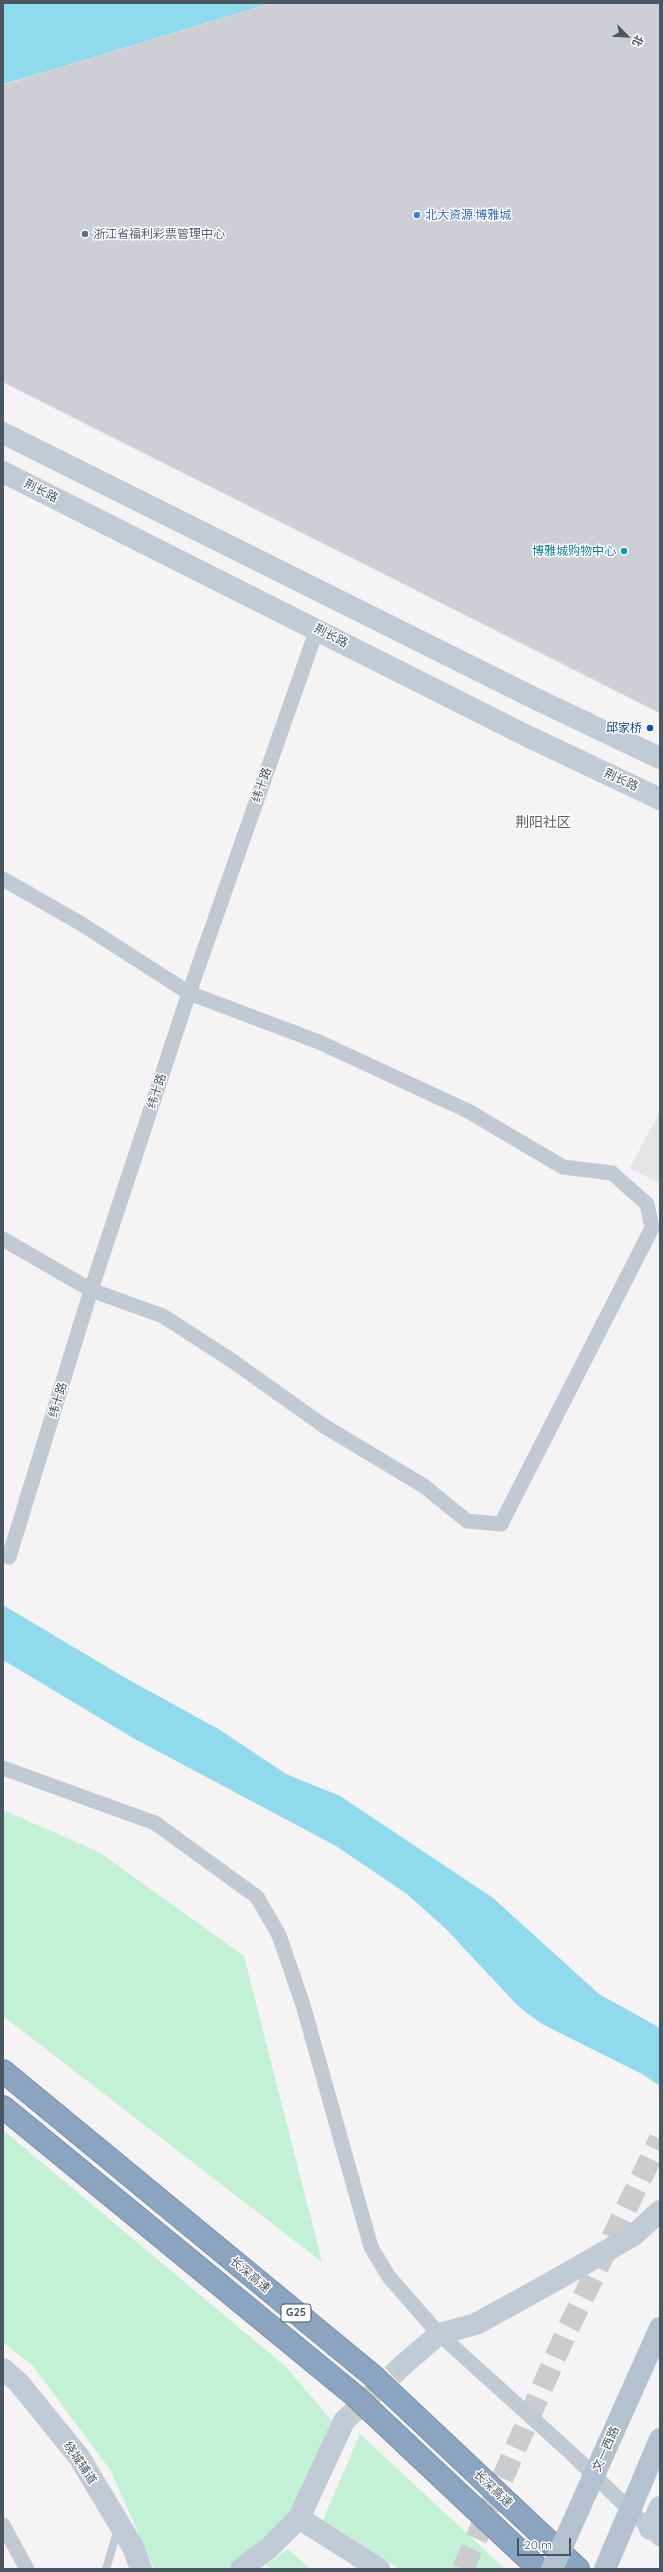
<!DOCTYPE html>
<html>
<head>
<meta charset="utf-8">
<style>
  body { margin:0 }
  #map { position:relative; width:663px; height:2572px; overflow:hidden; background:#f5f3f3; font-family:Quicksand,"Noto Sans SC",sans-serif }
  canvas { display:block }
  .frame { position:absolute; inset:0; border:4px solid #4a5661; pointer-events:none }
  .north { position:absolute; left:607px; top:16px; width:40px; height:40px; -webkit-text-stroke:3px #fff; paint-order:stroke; rotate:114deg; font-size:11px; font-weight:700; line-height:16px; text-align:center; color:#4a5661 }
  .north::after { content:''; display:block; margin:auto; width:14px; height:18px; background:#4a5661; clip-path:polygon(50% 0,100% 100%,50% 72%,0 100%) }
  .scale { position:absolute; left:517px; top:2538px; width:54px; height:18px; box-sizing:border-box; border:2px solid #4a5661; border-top:0; padding-left:5px; font-size:12px; line-height:14px; white-space:nowrap; color:#4a5661; -webkit-text-stroke:3px #fff; paint-order:stroke }
</style>
</head>
<body>
<div id="map">
<canvas width="663" height="2572"></canvas>
<div class="frame"></div>
<div class="north">北</div>
<div class="scale">20 m</div>
</div>
<script>
const c = document.querySelector('canvas').getContext('2d');
c.lineJoin = 'round';
function paint(path, color) {
  c.fillStyle = color;
  c.fill(path, 'evenodd');
}
function poly(rows) {
  const path = new Path2D();
  for (const r of rows) {
    path.moveTo(r[0], r[1]);
    for (let i = 2; i < r.length; i += 2) path.lineTo(r[i], r[i + 1]);
  }
  return path;
}
function trace(path, color, width, dash) {
  c.strokeStyle = color;
  c.lineWidth = width;
  c.lineCap = dash ? 'butt' : 'round';
  c.setLineDash(dash || []);
  c.stroke(path);
}
function write(font, color, halo, rows, align = 'center') {
  c.font = font + ' Quicksand,"Noto Sans SC",sans-serif';
  c.lineWidth = 3;
  c.setLineDash([]);
  c.textBaseline = 'middle';
  c.strokeStyle = halo;
  c.fillStyle = color;
  for (const [text, x, y, turn = 0] of rows) {
    c.save();
    c.translate(x, y);
    c.rotate((+turn || 0) * Math.PI / 180);
    c.textAlign = isNaN(turn) ? turn : align;
    if (halo) c.strokeText(text, 0, 0);
    c.fillText(text, 0, 0);
    c.restore();
  }
}
const education = poly([
  [660,1111,660,1184,630,1168]
]);
const green = poly([
  [3,1810,99,1852,244,1956,322,2262,3,2016],
  [3,2130,286,2367,337,2427,293,2514,230,2569,154,2569,111,2471,33,2366,3,2342],
  [360,2434,505,2569,399,2569,323,2520],
  [288,2549,310,2569,271,2569,266,2565]
]);
const water = poly([
  [3,3,273,3,136,48,3,84],
  [3,1605,122,1676,220,1730,286,1774,340,1796,493,1898,599,1994,660,2028,660,2086,642,2074,542,2024,518,2006,446,1929,407,1894,336,1846,133,1738,3,1660]
]);
const building = poly([
  [273,3,660,3,660,713,3,382,3,85,273,3]
]);
const secondaryTunnel = poly([
  [344,2421,403,2365]
]);
const highwayTunnel = poly([
  [463,2569,566,2333,660,2139]
]);
const lane = poly([
  [106,2569,118,2529]
]);
const street = poly([
  [3,879,80,923,189,993,319,1042,468,1111,563,1167,612,1173,647,1204,652,1228,501,1524,467,1521,424,1486,324,1426,231,1360,163,1316,91,1290,3,1239],
  [9,1557,91,1290,189,993,317,629],
  [3,1768,155,1823,257,1897,279,1935,303,2005,371,2247,389,2277,439,2334,572,2454,660,2539],
  [3,2525,27,2569]
]);
const secondary = poly([
  [3,433,536,699,660,758],
  [3,472,525,735,660,799],
  [403,2365,439,2334,476,2324,554,2281,634,2235,660,2211],
  [3,2369,19,2383,79,2457,133,2547,141,2569],
  [299,2518,379,2569],
  [650,2529,660,2507],
  [241,2569,269,2548,299,2518,344,2421]
]);
const highway = poly([
  [3,2071,372,2375,578,2569],
  [3,2107,354,2395,539,2569]
]);
const primaryBridge = poly([
  [552,2569,660,2328],
  [605,2569,660,2439]
]);
const markers = [
  [417,215,4,"#3f7fe0"],
  [85,234,4,"#5c6f8a"],
  [624,551,4,"#0f9aa8"],
  [650,728,4,"#1a4fb4"]
];
const shields = [
  [296,2313,30]
];
const shieldNames = [
  ["G25",296,2313]
];
const shopNames = [
  ["北大资源·博雅城",425,215]
];
const serviceNames = [
  ["浙江省福利彩票管理中心",93,234]
];
const streetNames = [
  ["荆长路",41,491,27],
  ["荆长路",331,636,27],
  ["荆长路",621,780,25],
  ["纬十路",262,785,-71],
  ["纬十路",157,1091,-72],
  ["纬十路",58,1400,-73],
  ["长深高速",250,2275,40],
  ["文一西路",606,2449,-66],
  ["绕城辅道",80,2463,56],
  ["长深高速",493,2489,43]
];
const cultureNames = [
  ["博雅城购物中心",616,551]
];
const transitNames = [
  ["邱家桥",642,728]
];
const quarterNames = [
  ["荆阳社区",543,823]
];
paint(education, '#e6e4e5');
paint(green, '#c3f1d5');
paint(water, '#90daee');
paint(building, '#cdcfd5');
trace(building, '#d7d9de', 1);
trace(secondaryTunnel, '#caccce', 22, [22, 11]);
trace(highwayTunnel, '#caccce', 22, [22, 11]);
trace(highway, '#7690ad', 24);
trace(lane, '#c1cad2', 8);
trace(street, '#c1cad2', 15);
trace(secondary, '#c1cbd6', 22);
trace(highway, '#8ba5c1', 22);
trace(primaryBridge, '#b3c2d1', 22);
for (const [x, y, r, color] of markers) {
  const dot = new Path2D();
  dot.arc(x, y, r, 0, 2 * Math.PI);
  c.fillStyle = color;
  c.fill(dot);
  trace(dot, '#fff', 1.5);
}
for (const [x, y, w] of shields) {
  const box = new Path2D();
  box.roundRect(x - w / 2, y - 9, w, 18, 3);
  c.fillStyle = '#fff';
  c.fill(box);
  trace(box, '#4a5661', 1);
}
write('bold 11px', '#4a5661', null, shieldNames);
write('12px', '#366cbe', '#fff', shopNames, 'left');
write('12px', '#4e5e75', '#fff', serviceNames, 'left');
write('12px', '#4a5661', '#fff', streetNames);
write('12px', '#0d838f', '#fff', cultureNames, 'right');
write('12px', '#164399', '#fff', transitNames, 'right');
write('14px', '#5f6368', '#fff', quarterNames);
</script>
</body>
</html>
